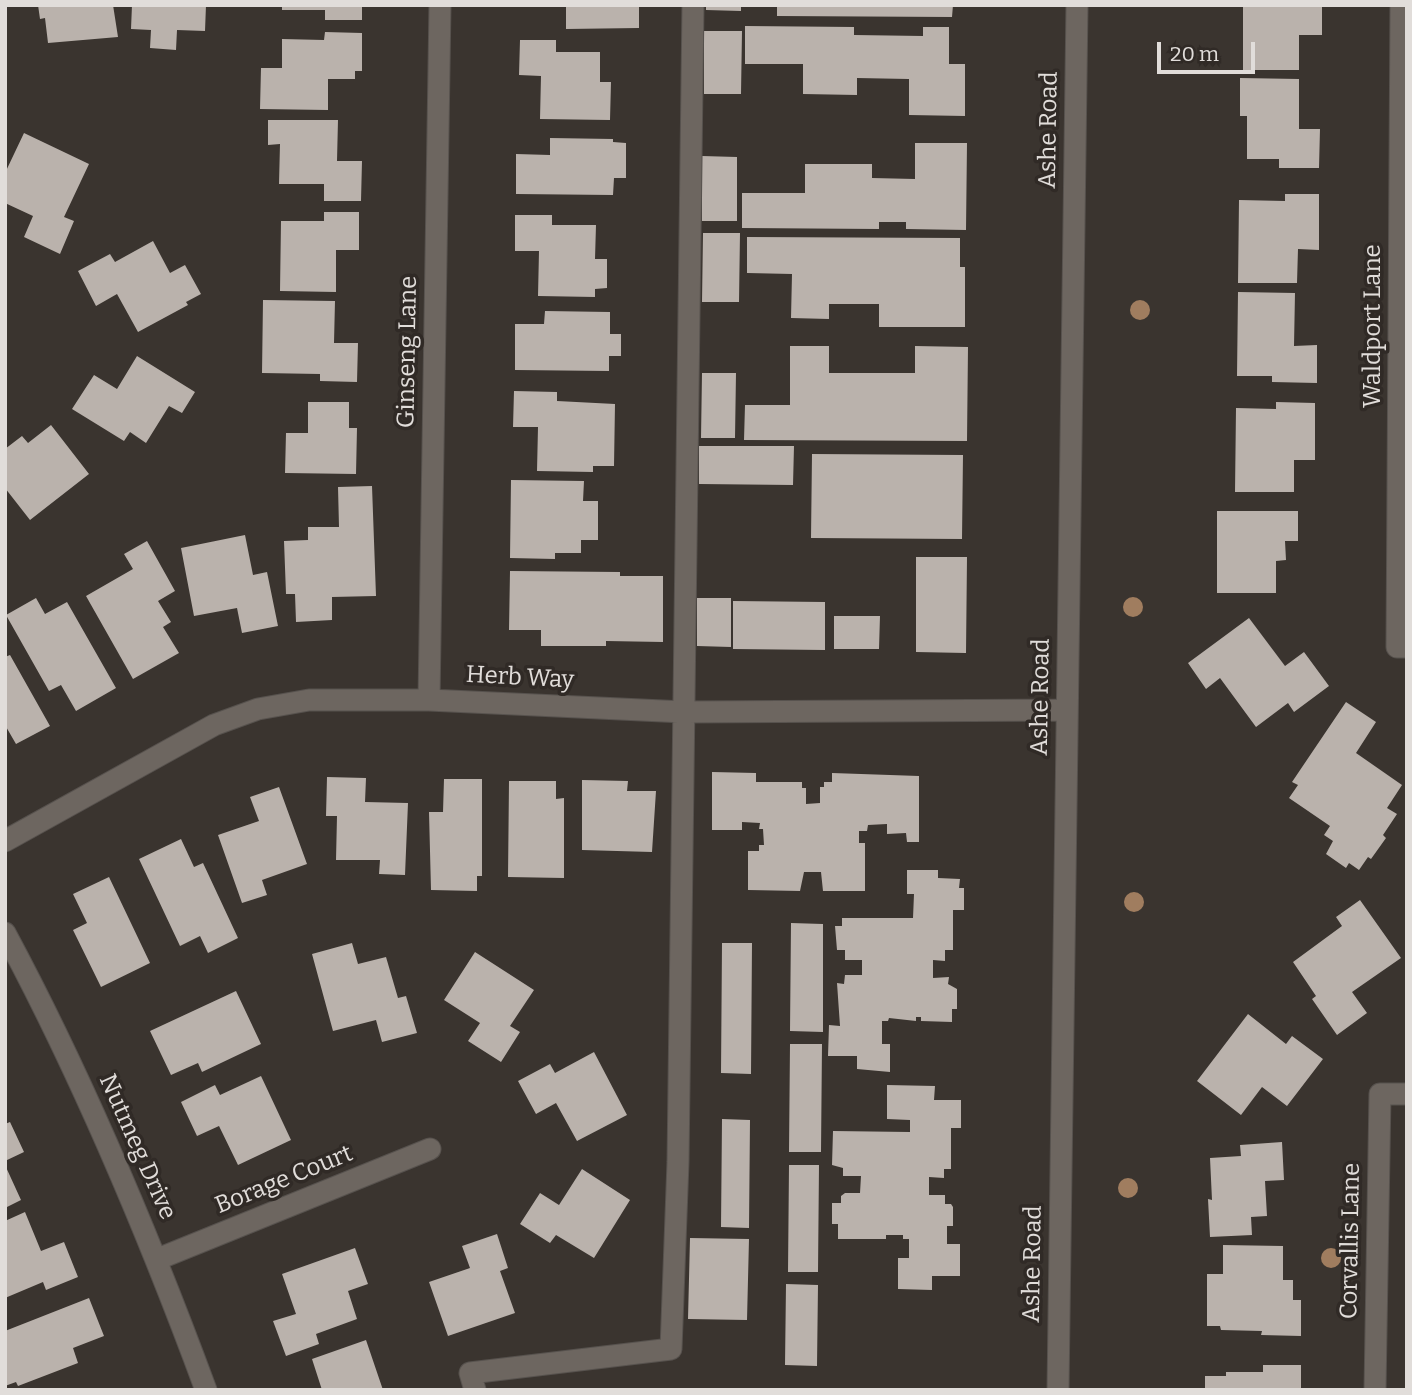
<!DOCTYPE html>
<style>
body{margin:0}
#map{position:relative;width:1412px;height:1395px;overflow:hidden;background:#3a342f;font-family:Bitter,serif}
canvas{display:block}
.frame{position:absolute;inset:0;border:7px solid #e1ddda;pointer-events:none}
.scale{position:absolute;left:1157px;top:42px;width:98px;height:32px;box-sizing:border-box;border:4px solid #e1ddda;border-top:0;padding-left:9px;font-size:21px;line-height:24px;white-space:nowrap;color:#e1ddda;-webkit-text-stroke:5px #302a26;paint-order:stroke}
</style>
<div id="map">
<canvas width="1412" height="1395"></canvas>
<div class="frame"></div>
<div class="scale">20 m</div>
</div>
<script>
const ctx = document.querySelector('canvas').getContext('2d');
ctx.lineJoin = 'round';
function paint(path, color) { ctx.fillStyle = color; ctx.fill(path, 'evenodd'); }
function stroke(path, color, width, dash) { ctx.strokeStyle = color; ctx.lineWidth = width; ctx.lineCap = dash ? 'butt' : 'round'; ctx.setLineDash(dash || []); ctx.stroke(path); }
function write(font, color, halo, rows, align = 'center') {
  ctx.font = font + ' Bitter,serif'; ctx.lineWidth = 7; ctx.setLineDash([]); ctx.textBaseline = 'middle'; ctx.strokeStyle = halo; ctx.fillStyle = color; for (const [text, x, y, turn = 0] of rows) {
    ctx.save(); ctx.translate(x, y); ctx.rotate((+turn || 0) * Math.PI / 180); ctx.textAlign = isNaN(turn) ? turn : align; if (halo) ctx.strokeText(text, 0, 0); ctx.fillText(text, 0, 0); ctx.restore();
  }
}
paint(new Path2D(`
 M38,5H113L118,37L48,43L45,18L40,19Z
 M132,5H206L205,31L177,30L176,50L150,48L151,30L131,29Z
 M282,5H362V20H325V10H282Z
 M566,5H639V28L566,29Z
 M706,5H741V11L706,10Z
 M777,5H953L952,17L777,16Z
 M1243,5H1322V35H1299V70H1243Z
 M745,26L854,27V35L923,36V27H949V64H965V116L909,115V79L857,78V95L803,94V64H745Z
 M704,31H742L741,94H704Z
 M325,32L362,33V71H355V79H328V110L260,109L261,68H282V39L324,40Z
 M520,40H556V52H600V82H611L610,120L540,119L541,76L519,75Z
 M1240,78L1299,79V129H1320L1319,168H1279V159H1247V116H1240Z
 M268,120H338L337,161H362L361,201H324V184H279L280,144L268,145Z
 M24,133L89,164L64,217L74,221L60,254L24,237L33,216L5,203V173Z
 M550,138L613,139V142L626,143V178H614L613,195L516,194V154L550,155Z
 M915,143H967L966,230L906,229V222H879V229L742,228V193H805V164H872V178L915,179Z
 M702,156L737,157V221H702Z
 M1285,194H1319V250L1298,249L1297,283H1238L1239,200L1285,201Z
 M324,212H359V250H336V292L280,291L281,221H324Z
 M515,215H552V225H596L595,259H607V288L595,289V297L538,296L539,251H515Z
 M703,233H740L739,302H702Z
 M747,237L960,238V267H965V327H879V304H829V319L791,318L792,274L747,273Z
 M153,241L170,273L185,265L201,294L186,302L188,305L138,332L117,294L96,306L78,271L110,254L115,262Z
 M1238,292L1295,293L1294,346L1317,345V383L1272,382V376H1237Z
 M263,300L335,301L334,343H358L357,382L320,381V374L262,373Z
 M545,311L610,312V334H621V356H609V371L515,370V324H544Z
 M790,346H829V373H915V346L968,347L967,441L744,440L745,405H790Z
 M137,356L195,392L182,413L169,406L146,443L130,432L124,441L72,409L94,375L117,389Z
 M702,373H736L735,438H701Z
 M514,391L557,392V401L615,404L614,466H593V472L537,471L538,427H513Z
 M308,402H349V428H357L356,474L285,473L286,433H308Z
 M1276,402L1315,403V460H1294V492H1235L1236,408L1276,409Z
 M51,425L89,474L30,520L5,488V449L22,436L28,443Z
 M699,446H794L793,485L699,484Z
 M812,454L963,455L962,539L811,538Z
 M511,480L584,481L583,501H598V540H581V553H555V559L510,558Z
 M372,486L376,596L332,597V620L296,622L295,594H286L284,541L308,540V527H339L338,487Z
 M1217,511H1298V541H1285L1286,560L1276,561V593H1217Z
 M245,535L253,575L267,572L278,626L242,633L237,608L194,616L181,548Z
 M147,541L175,591L158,601L171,622L163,627L179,653L133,679L86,596L133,569L124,554Z
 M916,557H967L966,653L916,652Z
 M510,571L620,572V576H663V642L606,641V646H541V630H509Z
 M36,598L45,614L67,602L116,688L76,711L61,685L49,691L6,615Z
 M697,598H731V647L697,646Z
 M733,601L825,602V650L733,649Z
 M834,616H880L879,649H834Z
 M1249,618L1285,666L1304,652L1329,686L1294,712L1288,703L1256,727L1220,678L1206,689L1188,663Z
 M10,655L50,726L16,744L5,725V657Z
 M1346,702L1376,722L1356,753L1402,785L1387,808L1397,814L1383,835L1386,838L1371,859L1368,857L1359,870L1349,863L1346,868L1326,854L1333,841L1324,835L1330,826L1289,798L1298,785L1292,782Z
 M712,772L756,773V782H802V788H806V804L820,803V787H824V782H832V773L919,776V842H907L906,833L887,834V824L868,825L867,831H859V843H865V891H823L821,872H804L800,891L748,890V851H759V845H764L763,829H759L760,823L742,822V830H712Z
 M327,777L366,778L365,802L408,803L405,875L379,874L380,860H336L337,816H326Z
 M444,779H482V876H477V891L431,890L429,812H443Z
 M582,780L628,781L627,791H656L652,852L582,850Z
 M509,781H556V799L564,798V878L508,877Z
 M279,787L307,864L262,880L267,895L242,903L218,835L259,821L250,797Z
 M181,839L194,867L203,863L238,938L208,953L200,936L180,946L139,859Z
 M907,870H938V878L960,879L959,888H964V910H953V950H945V961L933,960V978L949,977L948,984L957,989V1009H952V1022L921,1021V1017H916V1021L889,1018L888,1021H882V1044H890V1072L857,1069V1056H828L829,1025L840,1026L837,983L844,984L845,975H862V960H845V950H837L835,926H842V918H913L914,894H907Z
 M109,877L150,963L101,987L73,930L87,923L73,894Z
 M1360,900L1401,958L1352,992L1367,1013L1337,1035L1312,999L1316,996L1293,962L1342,926L1336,917Z
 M791,923L823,924V1032L790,1031Z
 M352,943L358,964L386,957L398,998L406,996L417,1033L382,1042L376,1020L333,1031L312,954Z
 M722,943H752L751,1074L721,1073Z
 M475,952L534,990L510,1026L520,1032L501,1062L468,1041L480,1023L444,1000Z
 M236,991L261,1044L202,1072L198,1063L171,1075L150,1031Z
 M1248,1014L1286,1044L1292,1036L1323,1059L1287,1106L1262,1087L1241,1115L1197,1081Z
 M790,1044H822L821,1152H789Z
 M594,1052L627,1115L577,1141L556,1103L536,1114L518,1081L550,1064L555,1073Z
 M261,1076L291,1140L238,1165L219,1126L197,1136L181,1102L215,1085L220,1095Z
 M887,1085L935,1086L934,1100H961V1128H951V1169H944V1178L929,1177V1195H945V1204H951L953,1207V1226H947V1244H960V1276H932V1290L898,1289V1258H909V1239H903V1235H886V1239H838V1224H832V1203H841V1196L845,1193H860L861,1176H843V1168L832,1165L833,1131L910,1132V1120L887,1119Z
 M722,1119L750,1120L749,1228L721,1227Z
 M10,1122L24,1152L5,1161V1124Z
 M1282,1142L1284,1180L1265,1181L1267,1216L1251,1217L1252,1235L1210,1237L1208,1199L1212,1200L1210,1158L1241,1156L1240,1145Z
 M5,1165L21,1200L5,1208Z
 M789,1165H819L818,1272H788Z
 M582,1169L630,1200L594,1258L556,1235L550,1243L520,1224L540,1193L559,1205Z
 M25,1212L41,1251L64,1242L78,1277L46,1290L43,1282L5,1298V1221Z
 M497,1234L508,1268L500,1271L515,1313L448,1336L429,1282L470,1268L462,1246Z
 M690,1238L749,1239L747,1320L688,1319Z
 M1223,1245L1283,1246V1280H1293V1300H1301V1336L1261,1335L1262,1331L1221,1330L1220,1326H1207V1274H1223Z
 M355,1248L368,1284L348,1291L357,1319L316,1334L319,1344L286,1356L273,1321L296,1314L282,1274Z
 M786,1284L818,1285L817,1366L785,1365Z
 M89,1298L104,1336L73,1348L78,1363L18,1386L16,1382L5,1386V1331Z
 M366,1340L383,1390H322L312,1359Z
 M1263,1365H1301V1390H1205V1376H1226V1372H1263Z`), '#bab2ac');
const minor = new Path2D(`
 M1401,5L1397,647H1407
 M429,700L440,5
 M5,841L214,725L258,709L309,700H429L684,712L1067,710
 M5,933C84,1080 148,1233 206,1390
 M158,1259L430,1149
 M475,1390L470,1373L671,1349L678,1162L693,5
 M1058,1390L1077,5
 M1375,1390L1380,1094H1407`);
stroke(minor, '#57524e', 23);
stroke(minor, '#6d6660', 21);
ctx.fillStyle = '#a07d5f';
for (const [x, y] of [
 [1140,310],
 [1133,607],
 [1134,902],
 [1128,1188],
 [1331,1258]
]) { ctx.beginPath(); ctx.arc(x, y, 10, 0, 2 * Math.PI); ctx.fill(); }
write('24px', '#e1ddda', '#302a26', [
 ["Ashe Road",1049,130,-89],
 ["Waldport Lane",1373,326,-90],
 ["Ginseng Lane",408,352,-89],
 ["Herb Way",520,678,3],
 ["Ashe Road",1041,697,-89],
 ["Nutmeg Drive",137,1147,66],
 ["Borage Court",284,1180,-22],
 ["Corvallis Lane",1351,1241,-89],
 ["Ashe Road",1033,1264,-89]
]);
</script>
